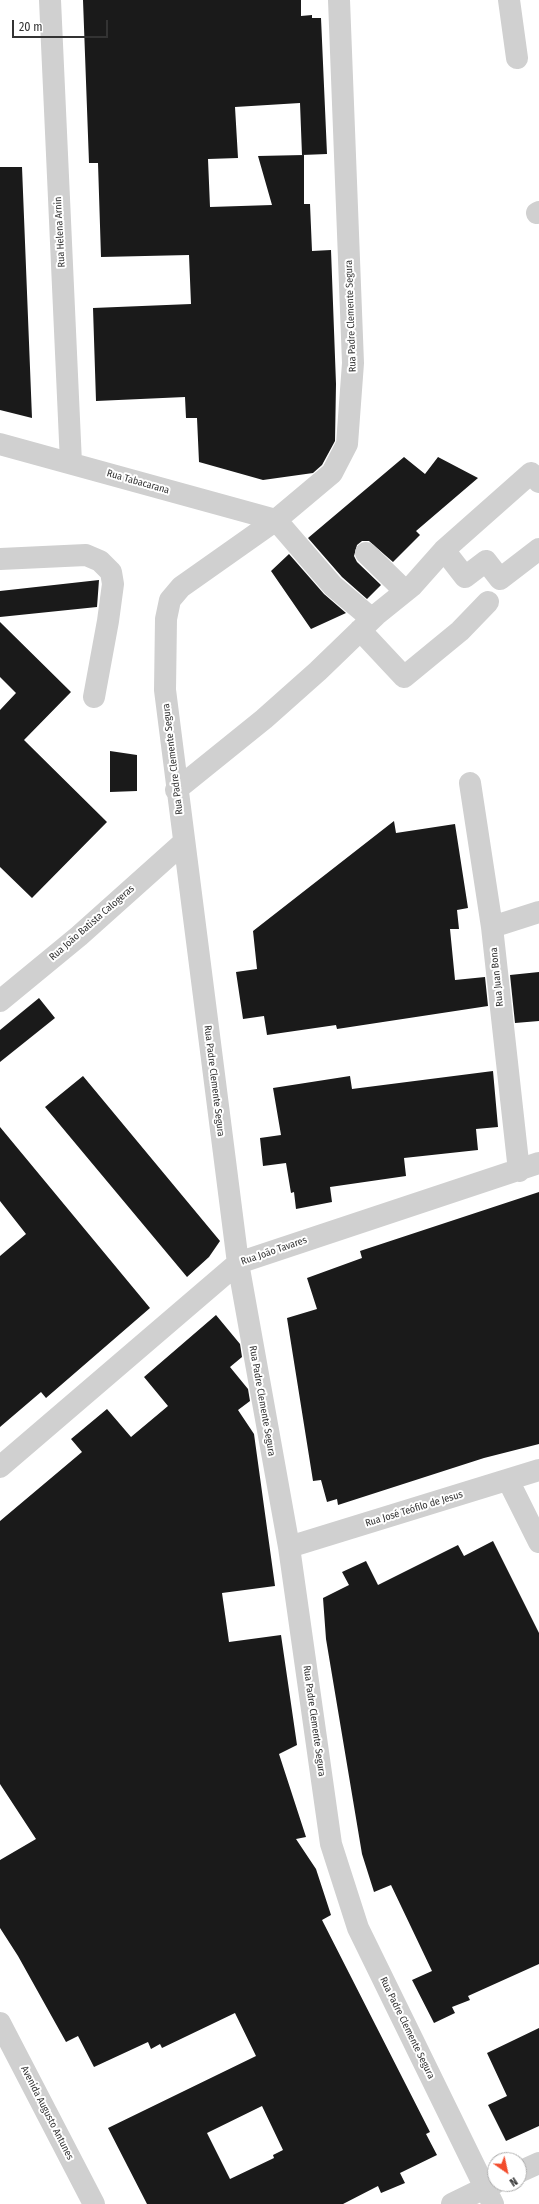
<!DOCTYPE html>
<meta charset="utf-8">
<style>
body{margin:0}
#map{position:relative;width:539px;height:2204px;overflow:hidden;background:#fff;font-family:"Fira Sans Condensed",sans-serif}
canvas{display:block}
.north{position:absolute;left:487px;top:2152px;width:40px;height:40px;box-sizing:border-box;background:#fff;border:1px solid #adadad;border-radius:50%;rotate:146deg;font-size:11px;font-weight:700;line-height:16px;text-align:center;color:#333}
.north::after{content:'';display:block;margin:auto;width:14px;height:18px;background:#f24c2c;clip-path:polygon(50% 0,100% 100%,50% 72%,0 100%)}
.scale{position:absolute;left:12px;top:20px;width:96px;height:18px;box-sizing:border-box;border:2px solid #333;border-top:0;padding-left:5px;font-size:12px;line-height:14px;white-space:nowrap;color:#333;-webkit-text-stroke:3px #fff;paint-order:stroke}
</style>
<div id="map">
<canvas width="539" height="2204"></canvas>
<div class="north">N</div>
<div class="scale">20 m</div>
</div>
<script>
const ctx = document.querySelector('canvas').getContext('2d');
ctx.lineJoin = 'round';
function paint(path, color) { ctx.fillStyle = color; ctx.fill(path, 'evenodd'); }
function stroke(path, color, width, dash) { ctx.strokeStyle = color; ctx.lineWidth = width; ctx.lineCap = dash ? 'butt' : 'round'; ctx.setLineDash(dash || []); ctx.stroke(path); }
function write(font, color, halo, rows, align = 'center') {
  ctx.font = font + ' "Fira Sans Condensed",sans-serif'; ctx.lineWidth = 4; ctx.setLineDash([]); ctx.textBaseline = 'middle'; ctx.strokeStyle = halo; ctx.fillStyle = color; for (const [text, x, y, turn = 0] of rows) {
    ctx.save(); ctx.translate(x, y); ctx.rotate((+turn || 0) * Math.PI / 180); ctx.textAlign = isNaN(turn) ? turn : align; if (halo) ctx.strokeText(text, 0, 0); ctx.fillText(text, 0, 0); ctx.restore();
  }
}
paint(new Path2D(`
 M83,0H301V16L312,15V18H321L327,154L302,155L300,103L235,107L238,158L208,159L210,207L272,205L258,156L304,155V204H310L312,251L331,250L336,384L335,441L322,465L313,473L263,480L199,462L197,418H186L185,397L96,401L93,308L191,304L189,255L101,257L98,163H89Z
 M0,167H22L32,418L0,410Z
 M404,457L425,474L438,457L478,478L416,531L420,535L393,562L369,541H362L357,545L354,556L357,562L381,585L367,599L342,577L308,538Z
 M289,554L324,594L346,613L311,629L271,571Z
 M99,580L97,607L0,617V591Z
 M0,622L71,692L24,740L107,822L32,898L0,867V710L16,693L0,677Z
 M110,751L137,755V791L110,792Z
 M394,821L396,833L455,824L468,908L457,910L459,929H450L455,980L485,977L488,1006L337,1029L336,1025L267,1035L264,1016L243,1019L236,972L257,969L253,931Z
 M539,972V1021L515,1023L510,975Z
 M39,998L55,1018L0,1062V1030Z
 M493,1071L498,1127L476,1129L478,1150L404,1158L406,1176L330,1187L332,1202L296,1209L294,1192L291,1193L286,1163L263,1166L260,1138L281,1135L273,1088L350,1076L352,1089Z
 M83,1076L220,1241L209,1257L187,1277L45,1107Z
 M0,1127L150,1308L46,1398L41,1392L0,1427V1256L26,1234L0,1201Z
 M539,1192V1444L484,1458L338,1505L337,1499L327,1502L321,1480L313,1481L287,1318L317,1309L307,1278L362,1258L360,1251Z
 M216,1315L240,1344L242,1357L230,1367L248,1389L250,1401L238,1410L254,1434L275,1586L222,1593L229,1642L281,1635L297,1745L279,1754L306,1837L296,1839L316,1869L331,1915L322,1920L430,2132L426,2134L437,2155L400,2173L405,2183L381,2193L378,2186L343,2204H147L108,2128L256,2056L235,2013L162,2048L160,2044L151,2049L148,2042L94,2067L78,2036L66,2042L18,1956L0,1928V1860L36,1839L0,1784V1521L82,1452L71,1439L107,1409L131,1437L168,1406L144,1377ZM262,2106L283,2150L273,2155L274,2158L230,2179L207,2133Z
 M493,1541L539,1633V1964L468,1996L470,2000L452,2007L455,2013L434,2023L412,1980L432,1971L391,1885L374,1892L362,1854L326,1639L323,1598L349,1585L342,1572L366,1561L378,1585L458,1545L464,1556Z
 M539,2028V2126L506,2141L488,2105L507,2096L487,2053Z`), '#1a1a1a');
stroke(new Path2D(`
 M50,0L71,463
 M339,0L353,363L347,444L332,473L276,520L181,587L170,600L166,619L165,690L238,1263L289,1547L331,1844L358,1928L493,2204
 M509,0L517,58
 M537,213L539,212
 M0,444L276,520L333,586L372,619
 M444,550L465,577L486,561L500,579L539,549
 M366,553L405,591
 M0,559L86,555L100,561L111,572L113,584L108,621L94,697
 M360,630L404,677L460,631L488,602
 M470,783L492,927L519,1171
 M176,790L264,719L318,671L376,615L412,586L444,550L531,473L539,482
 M492,927L539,912
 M0,1001L79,936L183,843
 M0,1467L238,1263L539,1163
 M508,1480L539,1542
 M289,1547L539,1470
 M0,2023L94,2204
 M519,2172L539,2163
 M452,2204L495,2183`), '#d0d0d0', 22);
write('10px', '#333', '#fff', [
 ["Rua Helena Arnin",60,232,-93],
 ["Rua Padre Clemente Segura",351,316,-92],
 ["Rua Tabacarana",138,482,16],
 ["Rua Padre Clemente Segura",173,759,-97],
 ["Rua João Batista Calogeras",92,923,-41],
 ["Rua Juan Bona",497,977,-96],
 ["Rua Padre Clemente Segura",214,1081,83],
 ["Rua João Tavares",274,1251,-19],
 ["Rua Padre Clemente Segura",262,1401,80],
 ["Rua José Teófilo de Jesus",414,1509,-17],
 ["Rua Padre Clemente Segura",314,1721,82],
 ["Rua Padre Clemente Segura",407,2028,64],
 ["Avenida Augusto Antunes",47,2113,63]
]);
</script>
